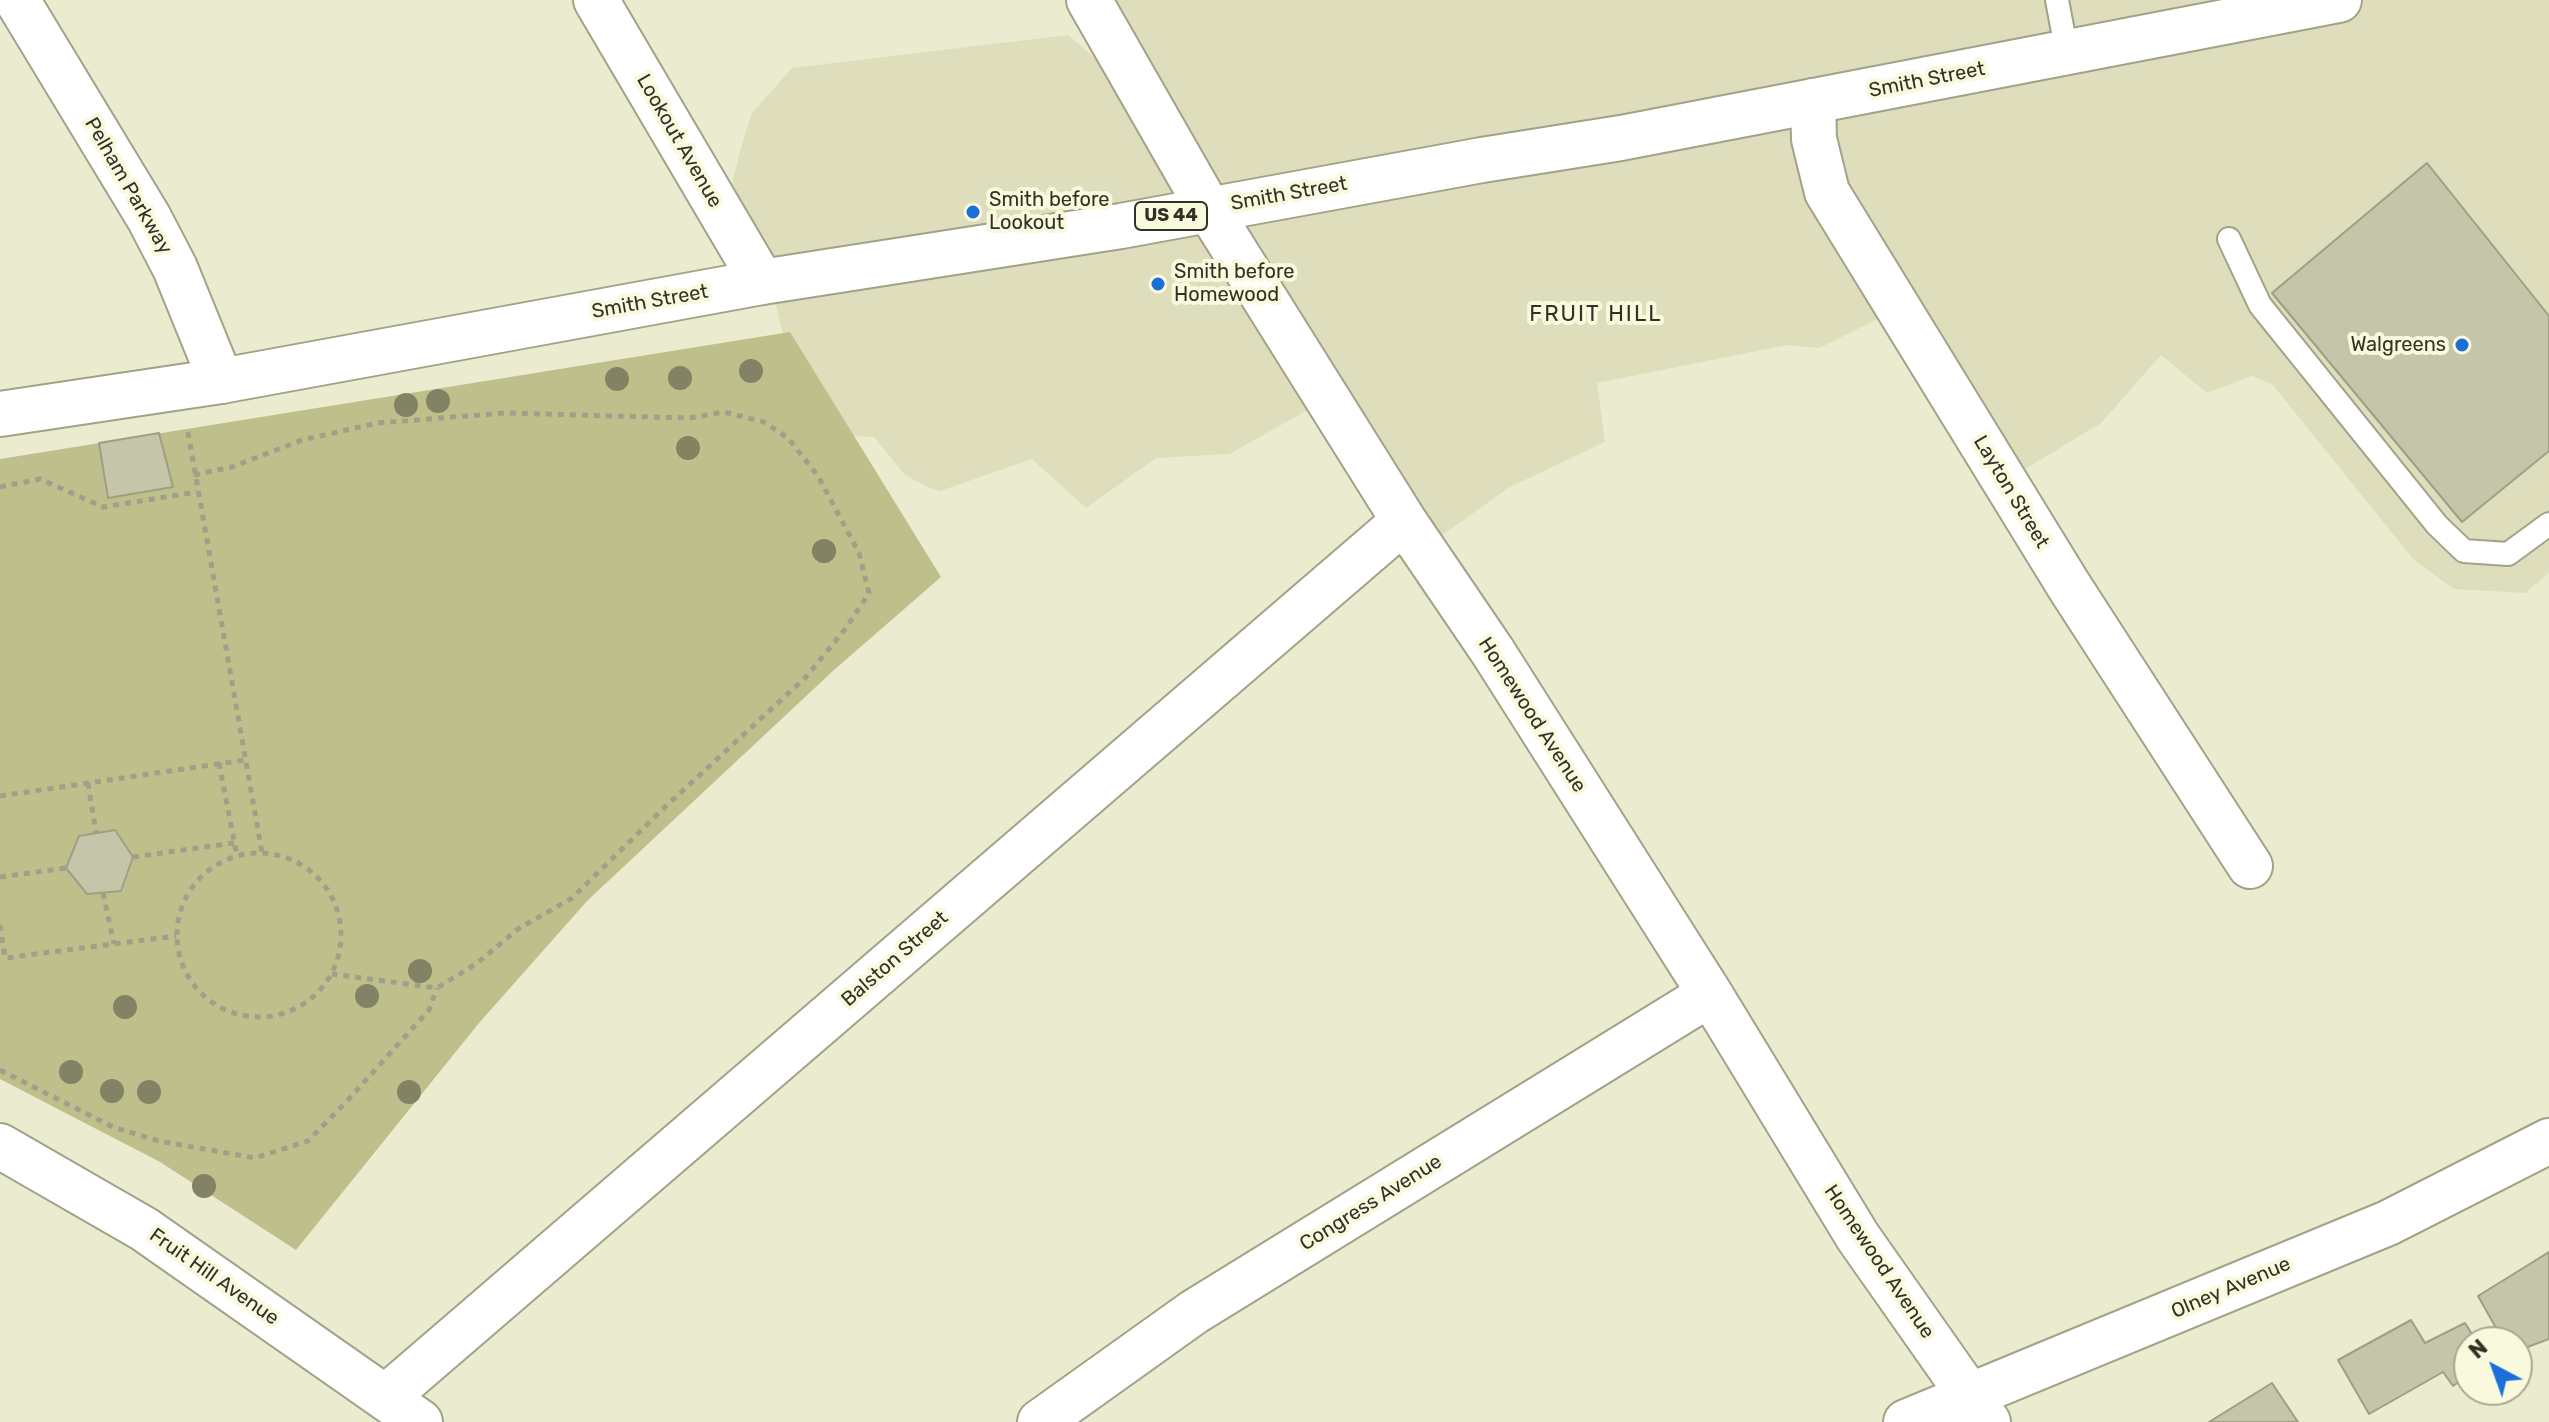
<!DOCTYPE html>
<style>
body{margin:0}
#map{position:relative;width:2549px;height:1422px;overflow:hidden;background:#ebeccf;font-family:Rubik,sans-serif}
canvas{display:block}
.north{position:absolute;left:2453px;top:1326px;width:80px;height:80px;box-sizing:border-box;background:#f9f9dd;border:2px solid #a9a994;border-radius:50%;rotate:319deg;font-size:22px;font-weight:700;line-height:32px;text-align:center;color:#313126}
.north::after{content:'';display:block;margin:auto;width:28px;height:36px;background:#1c6fd9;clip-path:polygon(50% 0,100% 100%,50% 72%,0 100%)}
</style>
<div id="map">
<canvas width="2549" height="1422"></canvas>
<div class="north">N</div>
</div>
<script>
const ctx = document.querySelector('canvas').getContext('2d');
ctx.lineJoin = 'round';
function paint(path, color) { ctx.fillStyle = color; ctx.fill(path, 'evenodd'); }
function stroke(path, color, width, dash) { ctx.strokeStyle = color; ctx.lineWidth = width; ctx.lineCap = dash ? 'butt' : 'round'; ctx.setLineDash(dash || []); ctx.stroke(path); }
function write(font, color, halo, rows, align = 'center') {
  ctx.font = font + ' Rubik,sans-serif'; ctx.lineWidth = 8; ctx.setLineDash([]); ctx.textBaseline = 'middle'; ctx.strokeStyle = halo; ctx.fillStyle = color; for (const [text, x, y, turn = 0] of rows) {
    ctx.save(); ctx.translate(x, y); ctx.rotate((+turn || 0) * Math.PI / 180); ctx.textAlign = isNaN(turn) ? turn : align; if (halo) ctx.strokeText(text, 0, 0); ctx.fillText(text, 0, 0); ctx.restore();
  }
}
paint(new Path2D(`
 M1093,0H2549V573L2525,593L2454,589L2414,560L2272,384L2252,376L2207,393L2161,355L2101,423L2012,477L1906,305L1819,348L1787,345L1597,383L1605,442L1508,488L1426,547L1315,406L1229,454L1156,458L1086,508L1032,459L940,491L928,487L905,475L874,437L827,435L801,413L774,296L723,221L740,151L752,113L792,68L1068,35L1143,99Z`), '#dedebc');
paint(new Path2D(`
 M790,332L941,577L834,670L588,900L479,1023L296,1250L160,1162L0,1079V459Z`), '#bfbf8b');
const building = new Path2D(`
 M2427,163L2549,316V451L2462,522L2272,293Z
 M159,433L173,487L108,498L99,443Z
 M115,830L133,857L121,891L87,894L66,868L79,836Z
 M2549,1252V1339L2517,1351V1342H2504L2478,1296Z
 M2411,1320L2425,1343L2465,1323L2477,1342H2469V1375L2453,1386L2443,1372L2369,1414L2338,1360Z
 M2272,1383L2298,1422H2209Z`);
paint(building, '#c5c5aa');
stroke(building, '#9f9f85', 2);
const service = new Path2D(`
 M2057,0L2067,53
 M2229,239L2260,305L2437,525L2464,551L2508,554L2549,524`);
const minor = new Path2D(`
 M17,0L149,218L175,268L221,381
 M596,0L762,282
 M1089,0L1208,208L1404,521L1493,652L1710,994L1858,1237L1988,1422
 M1813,101L1814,139L1827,192L2069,586L2250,866
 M386,1397L1404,521
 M1040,1422L1194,1312L1710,994`);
const tertiary = new Path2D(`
 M1906,1422L2388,1223L2549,1141`);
const secondary = new Path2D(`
 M0,1146L144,1229L420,1422`);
const primary = new Path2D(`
 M0,414L221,381L762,282L1121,226L1482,160L1621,138L2339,0`);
stroke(service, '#a1a287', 26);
stroke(minor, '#a1a287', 48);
stroke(tertiary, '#a1a287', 48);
stroke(secondary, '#a1a287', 48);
stroke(primary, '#a1a287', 48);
stroke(new Path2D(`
 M188,432L262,853
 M194,475L232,467L302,440L378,423L505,413L690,418L724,412L764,422L788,438L818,476L859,553L869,593L846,628L806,677L664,808L572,898L518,929L476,964L437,988L332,974
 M0,487L40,479L103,507L197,492
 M219,763L237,856
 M88,783L96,833
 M0,796L245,760
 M177 935a82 82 0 1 1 164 0a82 82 0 1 1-164 0Z
 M133,857L234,843
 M0,877L66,868
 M103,893L114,944
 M0,925L5,958L176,936
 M0,1070L113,1127L159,1141L255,1158L308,1141L347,1101L429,1010L437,988`), '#9fa08a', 5, [6, 6]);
stroke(service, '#fff', 22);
stroke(minor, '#fff', 44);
stroke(tertiary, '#fff', 44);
stroke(secondary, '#fff', 44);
stroke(primary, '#fff', 44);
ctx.fillStyle = '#828264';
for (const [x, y] of [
 [751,371],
 [680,378],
 [617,379],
 [438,401],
 [406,405],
 [688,448],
 [824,551],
 [420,971],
 [367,996],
 [125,1007],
 [71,1072],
 [112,1091],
 [149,1092],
 [409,1092],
 [204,1186]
]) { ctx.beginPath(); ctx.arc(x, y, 12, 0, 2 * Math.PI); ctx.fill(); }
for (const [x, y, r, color] of [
 [973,212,8,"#1c6fd9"],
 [1158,284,8,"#1c6fd9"],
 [2462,345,8,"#1c6fd9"]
]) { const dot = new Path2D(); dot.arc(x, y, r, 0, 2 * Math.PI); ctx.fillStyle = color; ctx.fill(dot); stroke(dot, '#f9f9dd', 3); }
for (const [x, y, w] of [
 [1171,216,72]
]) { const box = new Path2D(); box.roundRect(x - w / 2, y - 14, w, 28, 6); ctx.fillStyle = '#f9f9dd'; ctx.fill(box); stroke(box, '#313126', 2); }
write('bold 18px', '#313126', null, [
 ["US 44",1171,216]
]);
write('20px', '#313126', '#f9f9dd', [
 ["Smith Street",1927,80,-11],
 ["Lookout Avenue",679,141,60],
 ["Pelham Parkway",128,186,60],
 ["Smith Street",1289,194,-10],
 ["Smith Street",650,302,-10],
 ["Layton Street",2011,492,59],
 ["Homewood Avenue",1532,715,57],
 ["Balston Street",895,959,-41],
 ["Congress Avenue",1371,1203,-32],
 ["Homewood Avenue",1879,1262,56],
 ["Fruit Hill Avenue",214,1277,35],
 ["Olney Avenue",2231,1288,-23]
]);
write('20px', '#313126', '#f9f9dd', [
 ["Smith before",989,200],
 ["Lookout",989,223],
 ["Smith before",1174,272],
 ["Homewood",1174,295],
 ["Walgreens",2446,345,"right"]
], 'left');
ctx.letterSpacing = '2px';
write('22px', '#313126', '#f9f9dd', [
 ["FRUIT HILL",1596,315]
]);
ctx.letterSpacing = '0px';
</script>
